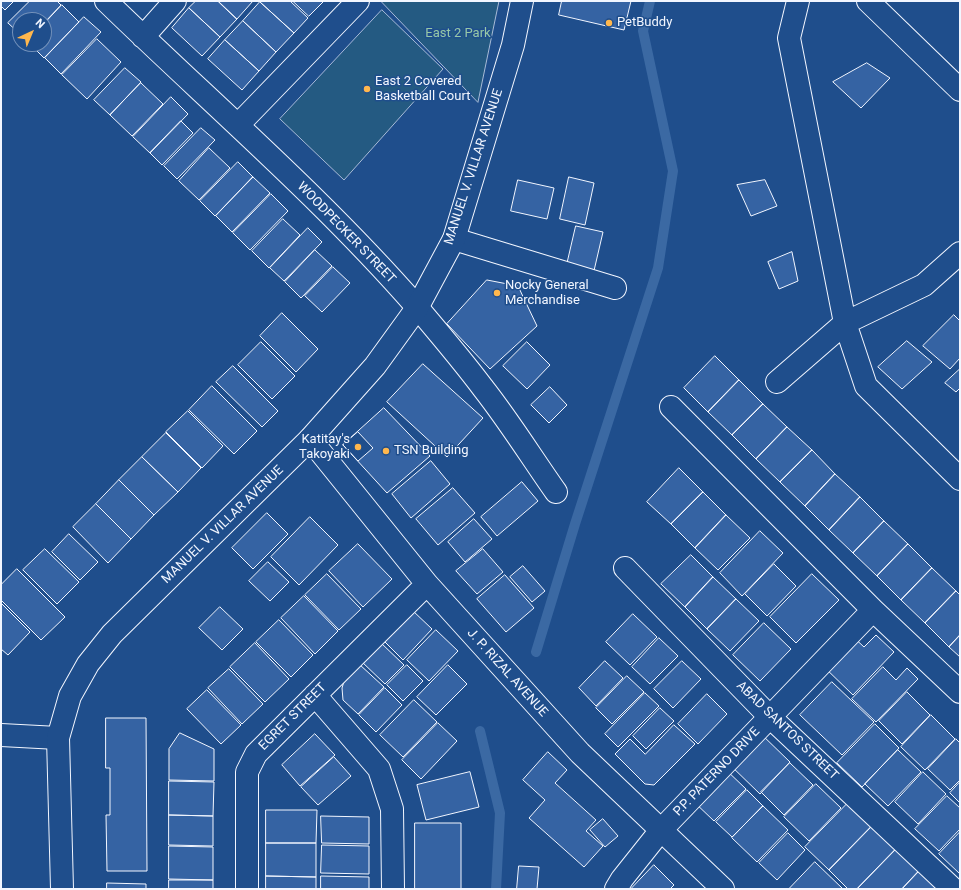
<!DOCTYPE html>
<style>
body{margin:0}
#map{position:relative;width:961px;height:890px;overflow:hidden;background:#1f4e8c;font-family:Roboto,sans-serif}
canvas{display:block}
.frame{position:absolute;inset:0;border:2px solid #f2f6ff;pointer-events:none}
.north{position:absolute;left:12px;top:12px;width:40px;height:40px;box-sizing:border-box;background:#1f4e8c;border:1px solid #7391ba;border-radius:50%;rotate:44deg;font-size:11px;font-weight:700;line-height:16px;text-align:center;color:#f2f6ff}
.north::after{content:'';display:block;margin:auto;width:14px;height:18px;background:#ffb74d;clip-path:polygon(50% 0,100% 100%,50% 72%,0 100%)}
</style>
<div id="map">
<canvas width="961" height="890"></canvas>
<div class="frame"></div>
<div class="north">N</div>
</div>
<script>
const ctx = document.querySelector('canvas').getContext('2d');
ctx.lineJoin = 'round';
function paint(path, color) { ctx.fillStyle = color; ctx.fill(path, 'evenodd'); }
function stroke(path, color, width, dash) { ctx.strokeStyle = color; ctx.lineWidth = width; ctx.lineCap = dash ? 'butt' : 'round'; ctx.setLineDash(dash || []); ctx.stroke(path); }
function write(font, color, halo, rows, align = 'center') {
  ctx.font = font + ' Roboto,sans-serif'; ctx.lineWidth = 3; ctx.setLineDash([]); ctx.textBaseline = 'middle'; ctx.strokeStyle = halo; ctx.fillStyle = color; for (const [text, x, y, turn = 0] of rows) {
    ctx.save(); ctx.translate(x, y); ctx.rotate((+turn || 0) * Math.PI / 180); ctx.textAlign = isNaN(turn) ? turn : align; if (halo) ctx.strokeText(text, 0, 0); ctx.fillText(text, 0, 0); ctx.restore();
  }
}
const green = new Path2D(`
 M381,1H499L478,102Z
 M382,10L443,69L344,180L280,119Z`);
paint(green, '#245a82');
stroke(green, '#a8bbd7', 1);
stroke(new Path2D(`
 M536,652L575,524L658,268L673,171L643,31L650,1
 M480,731L500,813L496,889`), '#3b69a3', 10);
const building = new Path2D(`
 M1,1H14L5,10L1,6Z
 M30,1H57L61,5L44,23V20H20V34L8,23Z
 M196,1H218L237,19L220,37L189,8Z
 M218,1H253L237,19Z
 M261,1H290L308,18L294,33L260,2Z
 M293,1H324L309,16Z
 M562,1H631L624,30L559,15Z
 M260,2L294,33L276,52L243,21Z
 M62,5L79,22L44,58L30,44H44V24Z
 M189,8L220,37L202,56L172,28Z
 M84,17L101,32L61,74L45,58Z
 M243,21L276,52L259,71L225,40Z
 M97,39L121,62L87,99L62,75Z
 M225,40L259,71L242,90L208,59Z
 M867,63L890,78L861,108L833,82Z
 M125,68L141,82L110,115L94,100Z
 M141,83L163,104L132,136L110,115Z
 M171,97L188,114L150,153L133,137Z
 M181,121L193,133L162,165L150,153Z
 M201,128L215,140L177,179L164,166Z
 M209,148L230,168L199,200L179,181Z
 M238,162L253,177L215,216L200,201Z
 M253,177L270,193L232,232L216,216Z
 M569,177L594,183L585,225L560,219Z
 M518,180L554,188L547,219L511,211Z
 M765,180L777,206L751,216L737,185Z
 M271,194L288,211L250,250L233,233Z
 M283,219L300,235L269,268L252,251Z
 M576,226L603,232L593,275L566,269Z
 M308,228L322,242L284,281L270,268Z
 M315,250L332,266L301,298L285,282Z
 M792,252L798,281L779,289L768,262Z
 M333,267L350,283L322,312L305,296Z
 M487,280L518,286L537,326L490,369L447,324Z
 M282,313L318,349L296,372L260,336Z
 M954,315L960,321V358L950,369L923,346Z
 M907,341L932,362L902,389L878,367Z
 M261,342L295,376L272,399L238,365Z
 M527,342L550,365L527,389L503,366Z
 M715,356L739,380L708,412L684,388Z
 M423,364L483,418L447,457L387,402Z
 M233,366L278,411L262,427L216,382Z
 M960,369V388L956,392L945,383Z
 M739,380L763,404L732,435L708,412Z
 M212,386L257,431L234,454L189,410Z
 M550,387L567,405L549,423L531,405Z
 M763,404L787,427L756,459L732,435Z
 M384,408L430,456L387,493L343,445Z
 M188,411L223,446L202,468L166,432Z
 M787,427L812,450L780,482L756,459Z
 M358,432L373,448L358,461L343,445Z
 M166,433L201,468L178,492L142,457Z
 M812,450L835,474L805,506L780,482Z
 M142,457L178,492L154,515L119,480Z
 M431,461L450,484L411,518L392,494Z
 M679,468L703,492L671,524L647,502Z
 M835,474L860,497L829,530L805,506Z
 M119,480L154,515L131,539L96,504Z
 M522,482L538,501L497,536L481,517Z
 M453,488L475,513L438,545L416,519Z
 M703,492L726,515L695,548L671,524Z
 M860,497L884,521L853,553L829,530Z
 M96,504L131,539L108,563L73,527Z
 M267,513L288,534L253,569L232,548Z
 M726,515L750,538L718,570L695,548Z
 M310,517L338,545L299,585L271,557Z
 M474,519L492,539L465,562L448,542Z
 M884,521L908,544L877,576L853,553Z
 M760,531L783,553L742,596L720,573Z
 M69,534L98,562L80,580L52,552Z
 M358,544L392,579L363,607L329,571Z
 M908,544L932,568L901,600L877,576Z
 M45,549L79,582L57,604L23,570Z
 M483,549L503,572L477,594L456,571Z
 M691,555L713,577L685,607L661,584Z
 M268,562L289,582L270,601L249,581Z
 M774,564L796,586L767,616L745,594Z
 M523,566L545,591L532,602L510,577Z
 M932,568L956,591L925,623L901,600Z
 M17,569L65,617L41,640L1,600V585Z
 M327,574L361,609L339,630L305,595Z
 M812,574L839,600L796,643L770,617Z
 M505,575L534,608L506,632L477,599Z
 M713,577L736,599L707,629L685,607Z
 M956,591L960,595V635L949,647L925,623Z
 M304,596L338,631L315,654L281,618Z
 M736,599L759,621L730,651L707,629Z
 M1,603L30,632L8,655L1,649Z
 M220,607L243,629L222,650L199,628Z
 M412,610L432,629L403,660L383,640Z
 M633,614L657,637L630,665L606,642Z
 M279,620L313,655L291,677L256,642Z
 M764,623L791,649L760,681L733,655Z
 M436,630L458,651L429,681L407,660Z
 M850,634L864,647L876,635L894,652L853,695L821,664Z
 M960,635V657L949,647Z
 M659,638L678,656L650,684L632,667Z
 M380,642L404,665L385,684L361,661Z
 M255,643L289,679L265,702L230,667Z
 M605,661L623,678L596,706L579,688Z
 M682,661L701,679L673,708L654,689Z
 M359,664L384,687L358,714L343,700L342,688L345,678Z
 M407,665L423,681L403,701L387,685Z
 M448,665L467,684L436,715L417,697Z
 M883,667L896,680L907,668L918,679L876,722L852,699Z
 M229,669L263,704L242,724L208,688Z
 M627,676L644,692L612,724L596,708Z
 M832,682L874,722L842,755L800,715Z
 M385,688L402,705L376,732L359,715Z
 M207,690L241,725L221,744L187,709Z
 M907,692L930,715L902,744L879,721Z
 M645,693L659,706L618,747L605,734Z
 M707,694L727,714L698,744L678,724Z
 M414,700L437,722L403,757L380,735Z
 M660,708L674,721L646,749L633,736Z
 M931,715L955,739L925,770L901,747Z
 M106,718H146L147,871H107L106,815H110V768H106Z
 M438,723L457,741L421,779L402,760Z
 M875,724L899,748L862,787L837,763Z
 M674,725L695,744L654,785L645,784L615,754L630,739L645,754Z
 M758,731L790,762L760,794L727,762Z
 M180,733L214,749V781L169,780V749Z
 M315,734L335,755L300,786L282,765Z
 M956,739L960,743V780L950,790L928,769Z
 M898,750L921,772L888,806L865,784Z
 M548,752L567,770L555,783L596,820L586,831L603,846L584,867L529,818L545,800L523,780Z
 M334,757L351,776L318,805L301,787Z
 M790,763L813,785L784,815L761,792Z
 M723,767L746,789L714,821L692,800Z
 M470,772L479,807L426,820L417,785Z
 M923,772L946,794L918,824L895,802Z
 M169,781L214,782L213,816L169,815Z
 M960,782V803L950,793Z
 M816,784L841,808L809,841L784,817Z
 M747,790L763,806L732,837L716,822Z
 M947,796L960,808V829L939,851L915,829Z
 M848,803L872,826L829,870L805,847Z
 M763,806L788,830L757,862L732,838Z
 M266,810H317L316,843H266Z
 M169,815L213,816V846L169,845Z
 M321,816L369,817V844L322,843Z
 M603,819L618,836L605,847L590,830Z
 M415,823H461V889H415Z
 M872,826L896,849L857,889H848L829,870Z
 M960,832V874L939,854Z
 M788,833L805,850L777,880L759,863Z
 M266,843H316V877L266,876Z
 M322,845L369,846V874L321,873Z
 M169,846L213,847V880L169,879Z
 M896,849L919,871L902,889H857Z
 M815,862L843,889H789Z
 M654,865L674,885L670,889H631Z
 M519,866L539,867L537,889H517Z
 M919,871L938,889H902Z
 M266,876L316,877V889H266Z
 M321,876L369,877V889H321Z
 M169,880H213V889H169Z
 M107,883L146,884V889H107Z`);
paint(building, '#3563a3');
stroke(building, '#f2f6ff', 1);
const minor = new Path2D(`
 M106,1C210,102 321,197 417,307C439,333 462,360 483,388C509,421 532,458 556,492
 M798,1L789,38L845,323L866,386L960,479
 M868,1L960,90
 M143,37L175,1
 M238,125L358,1
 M454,239L615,288
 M777,382L845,323L924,285L960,253
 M671,407L873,610L960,692
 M310,439L427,584L580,753L723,889
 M625,568L770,717L953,889
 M315,695L379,769L392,809L393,889
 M1,735L58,738
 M247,889V772L256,754L427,584
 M616,889L622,879L661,830L873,610`);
const tertiary = new Path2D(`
 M62,889L58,738L70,696L88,664L112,634L310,439L375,366L417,308L454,239L513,45L522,1`);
stroke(minor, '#f2f6ff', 24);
stroke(tertiary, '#f2f6ff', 24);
stroke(minor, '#1f4e8c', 22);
stroke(tertiary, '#1f4e8c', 22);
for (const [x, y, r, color] of [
 [609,23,4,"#ffb74d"],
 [367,89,4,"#ffb74d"],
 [497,293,4,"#ffb74d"],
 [358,447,4,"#ffb74d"],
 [386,451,4,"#ffb74d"]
]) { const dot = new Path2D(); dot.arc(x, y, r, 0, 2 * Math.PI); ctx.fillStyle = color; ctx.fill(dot); stroke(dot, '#1f4e8c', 1.5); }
write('13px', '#f2f6ff', '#1f4e8c', [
 ["PetBuddy",617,23],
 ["East 2 Covered",375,82],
 ["Basketball Court",375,97],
 ["Nocky General",505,286],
 ["Merchandise",505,301],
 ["Katitay's",350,440,"right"],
 ["Takoyaki",350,455,"right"],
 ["TSN Building",394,451]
], 'left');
write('13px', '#97c8a6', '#1f4e8c', [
 ["East 2 Park",458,34]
]);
write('13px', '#f2f6ff', '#1f4e8c', [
 ["MANUEL V. VILLAR AVENUE",474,167,-72],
 ["WOODPECKER STREET",346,233,46],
 ["MANUEL V. VILLAR AVENUE",223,525,-44],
 ["J. P. RIZAL AVENUE",507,673,48],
 ["EGRET STREET",293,717,-45],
 ["ABAD SANTOS STREET",787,731,44],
 ["P.P. PATERNO DRIVE",717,772,-46]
]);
</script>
